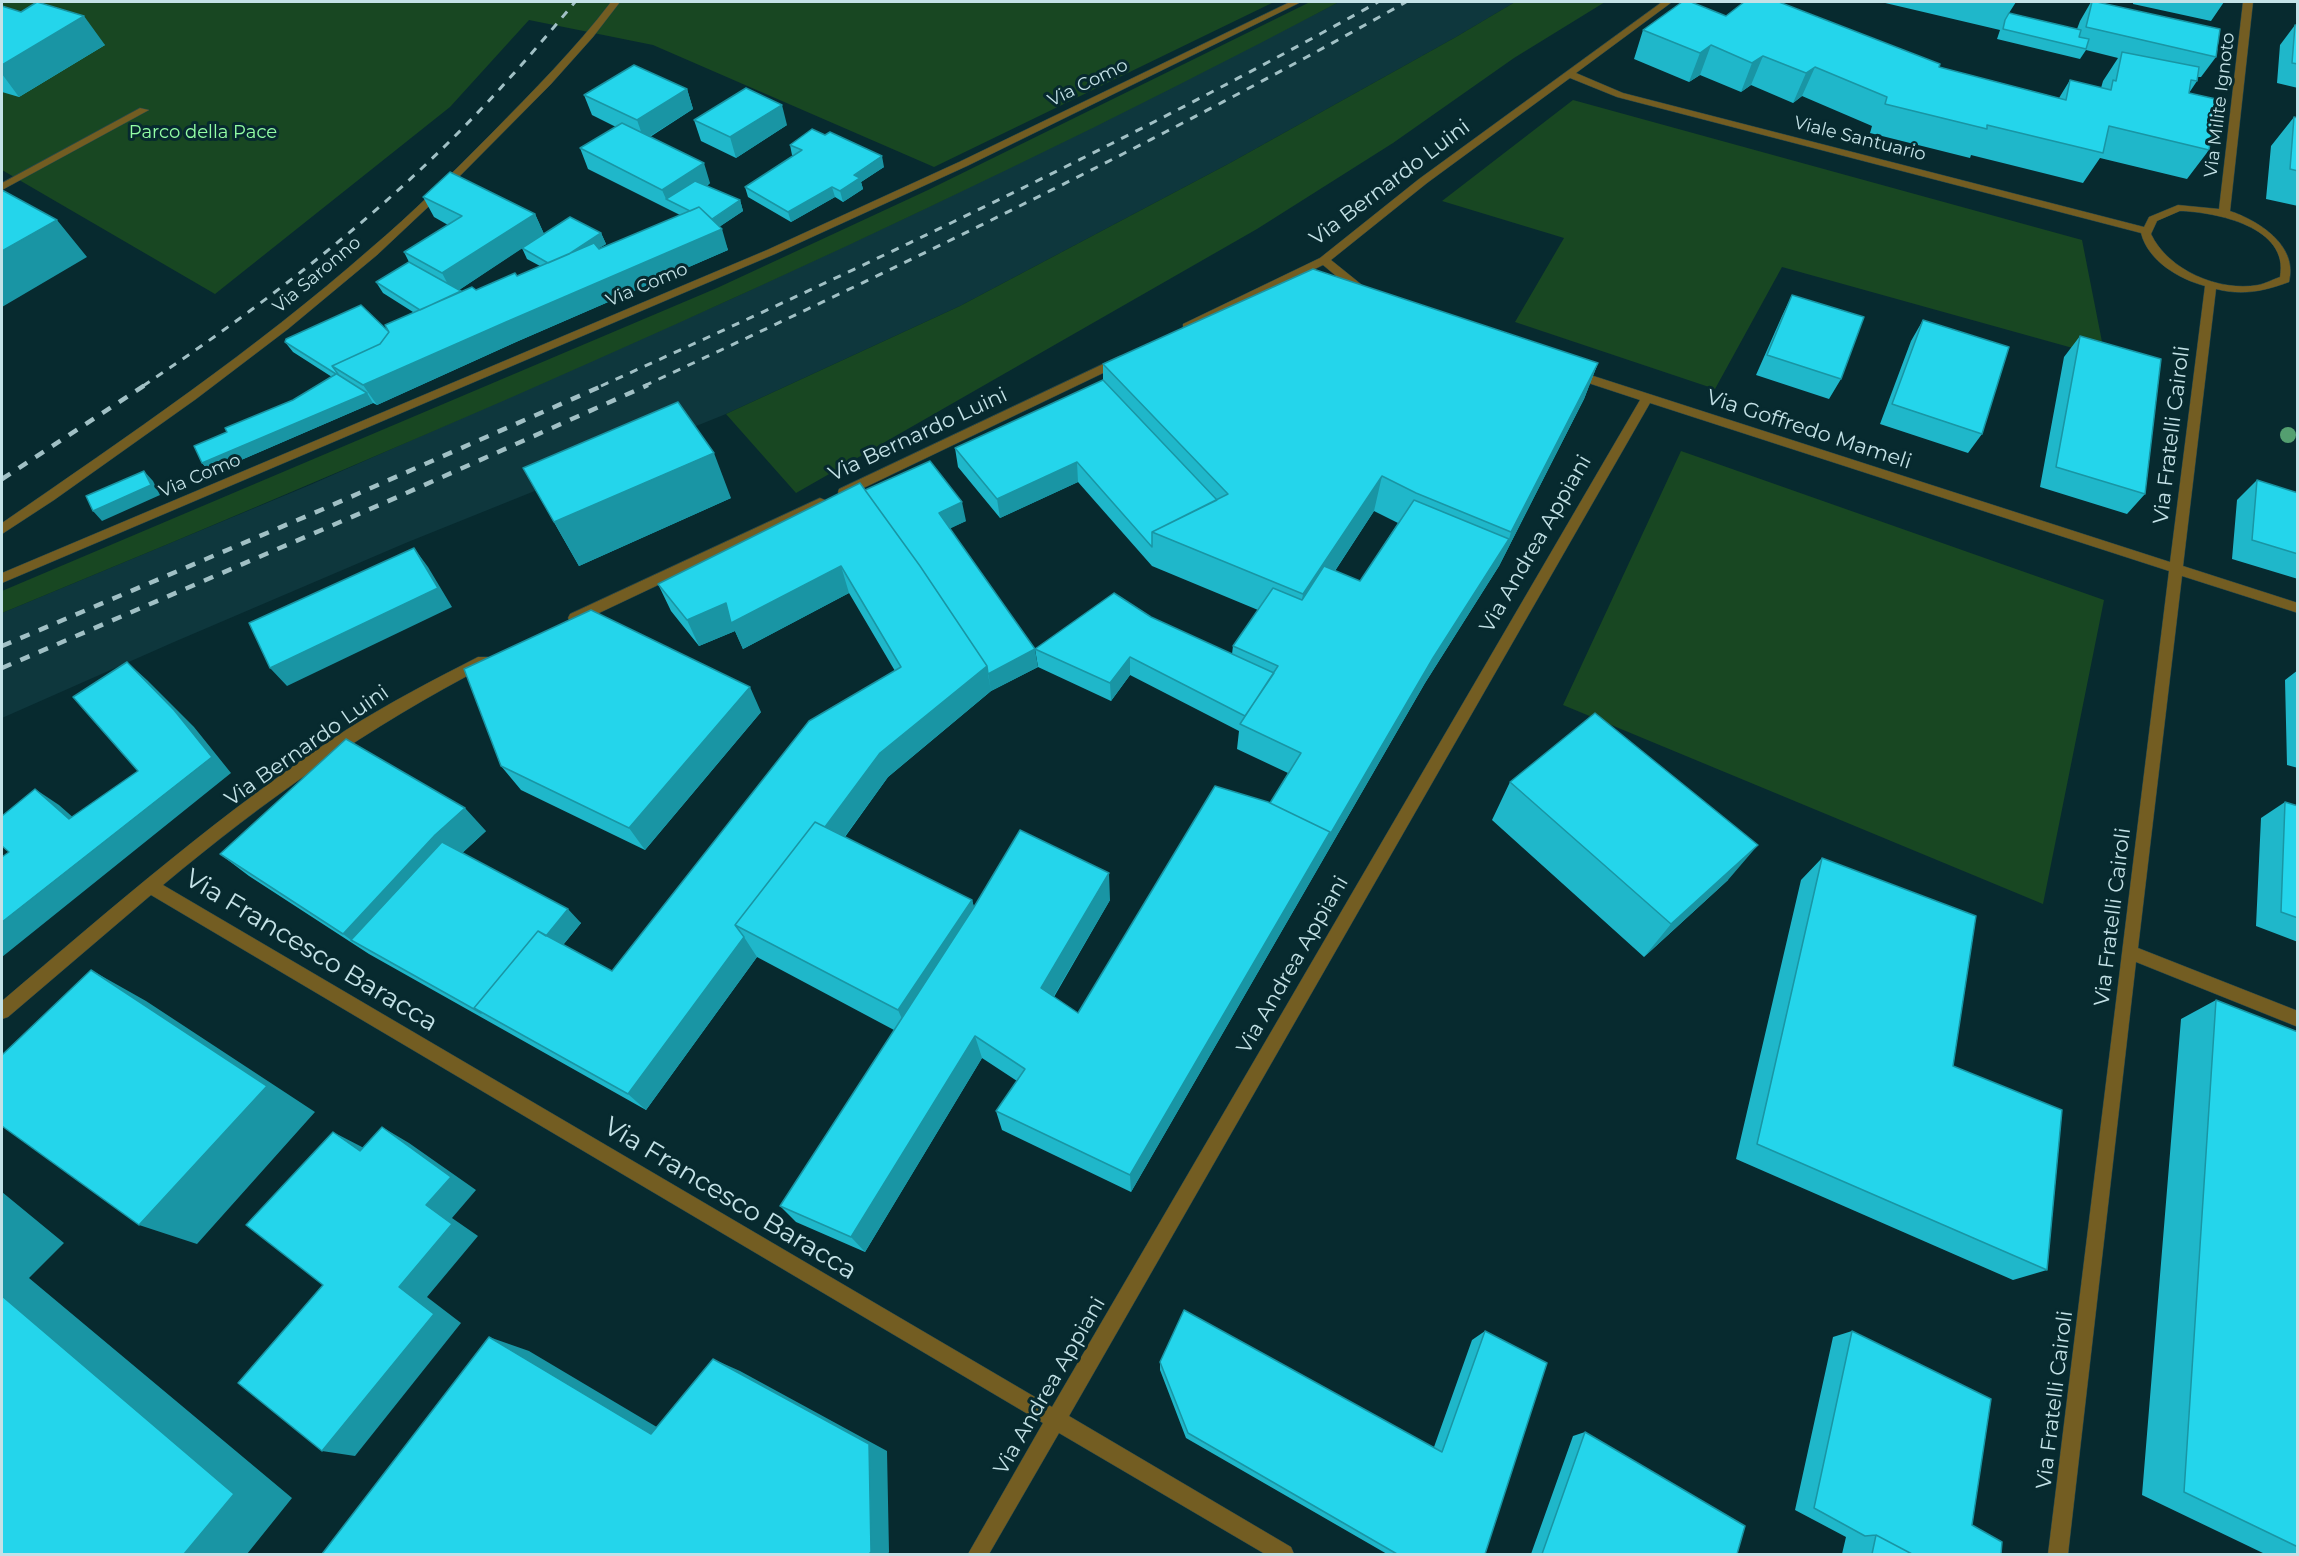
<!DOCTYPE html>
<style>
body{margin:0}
#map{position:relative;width:2299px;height:1556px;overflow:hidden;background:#072a2f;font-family:Montserrat,sans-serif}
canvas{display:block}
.frame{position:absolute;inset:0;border:3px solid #c4e2e7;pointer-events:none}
</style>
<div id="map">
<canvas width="2299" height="1556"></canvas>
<div class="frame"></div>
</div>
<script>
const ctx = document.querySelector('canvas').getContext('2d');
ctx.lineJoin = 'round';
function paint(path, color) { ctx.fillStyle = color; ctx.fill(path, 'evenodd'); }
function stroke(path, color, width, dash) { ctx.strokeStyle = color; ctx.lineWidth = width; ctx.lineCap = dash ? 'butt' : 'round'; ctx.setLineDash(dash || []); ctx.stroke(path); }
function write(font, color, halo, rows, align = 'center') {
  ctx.font = font + ' Montserrat,sans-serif'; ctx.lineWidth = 6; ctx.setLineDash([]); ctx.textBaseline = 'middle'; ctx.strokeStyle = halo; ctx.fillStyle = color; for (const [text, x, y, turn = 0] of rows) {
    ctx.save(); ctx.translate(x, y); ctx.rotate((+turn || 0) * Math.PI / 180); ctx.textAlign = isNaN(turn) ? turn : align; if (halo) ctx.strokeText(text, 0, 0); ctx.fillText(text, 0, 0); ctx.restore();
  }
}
paint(new Path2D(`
 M1339,2H1515L1456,37L1230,163L960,306L726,414L408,542L174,642L2,718V613L310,485L731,299L920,211L1120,113Z`), '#0e373d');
paint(new Path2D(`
 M2,2H1274L934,167L653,45L529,20L450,107L215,294L2,170Z
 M1310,2H1339C906,231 455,426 2,613V591L717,288L928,190Z
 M1515,2H1605L1514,58L1393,143L1257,229L796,493L726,414L960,306L1230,163L1456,37Z
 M1573,100L2082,240L2105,357L1782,267L1715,389L1515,322L1564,238L1442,201Z
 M1681,451L2104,600L2043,904L1563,705Z`), '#184722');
const minor = new Path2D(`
 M611,2H620L593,37L551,84L443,193L377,255L288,329L196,399L54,500L2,534V523C128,436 255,350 370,249C413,213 452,173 492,133C533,91 575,49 611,2Z
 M1290,2H1301L967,166L775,254L2,583V573L767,250L959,162Z
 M1662,2H1672L1576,73L1623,93L2144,227L2149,217L2178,205L2219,209L2243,2H2253L2230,211C2257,220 2299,245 2289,282C2264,291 2243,296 2216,289L2183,566L2298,603V613L2182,576L2138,948L2298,1011V1027L2136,962L2068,1554H2048L2169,571L1650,403L1069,1416L1291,1547L1294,1554H1265L1059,1433L989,1554H968L1043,1423L151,895L8,1017L2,1019V1001C113,907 224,810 346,730C389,703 433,680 478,657H488L490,661L488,665C368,727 266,799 163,885L1052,1407L1640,400L1570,377V371H1578L2170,562L2205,286C2179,279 2148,261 2141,233L1617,97L1570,78L1427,183L1331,260L1367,289V295H1359L1323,265L1191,330H1183V324L1320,258L1419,179ZM2180,211C2216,212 2290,227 2280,277C2273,279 2265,284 2258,285C2219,292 2168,270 2151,234L2157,221Z
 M140,108L149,110L2,190V183Z
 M1120,356L1126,360L1124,363L849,495H839L838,492L839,489Z
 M820,498L825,500L826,503L825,506L580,622H570L568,618L570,614Z`);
stroke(minor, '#25474c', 1);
paint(minor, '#735d22');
stroke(new Path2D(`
 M143,386C252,313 360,231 453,138C496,95 536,49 575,2
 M601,386C864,267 1126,143 1378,2
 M644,386C902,266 1158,142 1406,2`), '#a1c0c5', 3, [8, 8]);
stroke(new Path2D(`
 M2,479L145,385
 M2,646L321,510L604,385
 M2,668L384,503L648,385`), '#a1c0c5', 4.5, [10, 10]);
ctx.fillStyle = '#549f70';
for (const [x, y] of [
 [2288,435]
]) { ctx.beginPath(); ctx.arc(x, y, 8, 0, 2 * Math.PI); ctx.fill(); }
paint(new Path2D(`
 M1881,2H2016L2009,13L2077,29L2080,21L2091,2L2216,57L2201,77H2198L2197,81L2189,93L2209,150L2187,179L2100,158L2083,183L1971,155L1970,158L1870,133L1872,126L1802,96L1793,103L1751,85L1741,92L1700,75L1689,82L1634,59L1643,30L1726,16L1939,67L2059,98L2070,80L2101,88L2103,81L2118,58L2086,50L2080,59L1997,39L2000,30Z
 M2133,2H2224L2211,21L2133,4Z
 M2,6L105,45L19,97L2,92Z
 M2295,25H2298V88L2277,83L2280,45Z
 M687,89L693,109L650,137L710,183L707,186L740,200L743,211L719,227L728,250L516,342L377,405L373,403L211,473L202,463L293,400L332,377L293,352L285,342L389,332L413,312L383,293L376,282L409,262L404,252L448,225L434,217L423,197L535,214L544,234L601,233L606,244L599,248V249L680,215L588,169L580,148L616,127L592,115L584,95ZM522,248L527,259L540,266L517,276L476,290L461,291L459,290Z
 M2294,117L2298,118V206L2266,199L2271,146Z
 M694,120L787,125L736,158L701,141Z
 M790,145L884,167L861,182L863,189L843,202L835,197L791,222L748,197L745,187L794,156L792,155Z
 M1792,295L1841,379L1829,399L1756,375L1782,316Z
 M1923,320L1982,434L1968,453L1880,424L1911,341Z
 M2080,336L2145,494L2127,514L2040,487L2064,357Z
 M1598,363L1584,399L1499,566L1425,683L1131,1192L1002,1130L996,1111L1017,1081L982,1058L865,1252L796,1222L780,1206L894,1030L757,957L646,1110L369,954L249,876L220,854L486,831L462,853L581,923L563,945L612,971L895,671L849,593L743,649L735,631L699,646L671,611L658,584L865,490L966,521L950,528L1038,667L991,691L888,777L845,837L972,900L974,907L1110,900L1054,997L1078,1013L1270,803L1288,773L1237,749L1239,731L1130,675L1111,701L1038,667L1035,649L1151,617L1232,654L1233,646L1258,610L1152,566L1078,482L1000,518L958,467L955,448L1103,380V364ZM1374,511L1398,523L1360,581L1335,571Z
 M523,468L731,498L579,566Z
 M2257,480L2298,493V579L2232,559L2237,500Z
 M2298,670V768L2287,765L2285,680Z
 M761,712L645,850L521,790L501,766Z
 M1510,782L1728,880L1644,957L1492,820Z
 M2285,802L2298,806V942L2256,926L2261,818Z
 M1822,858L1953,1066L2047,1270L2013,1280L1736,1159L1801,880Z
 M2216,1000L2298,1032V1554H2265L2142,1495L2181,1019Z
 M1485,1331V1554H1387L1186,1438L1160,1370V1362L1434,1447L1472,1340Z
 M1852,1331L1972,1525L2001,1554H1842L1846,1537L1795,1510L1833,1337Z
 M1585,1432L1737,1554H1531L1573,1436Z`), '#1fb7ca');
paint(new Path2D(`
 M84,16L105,45L19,97L2,74V65Z
 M1711,45L1700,75L1689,82L1700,53Z
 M1763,56L1751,85L1741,92L1752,63Z
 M1815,67L1802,96L1793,103L1806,73Z
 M687,89L693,109L644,140L637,120Z
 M782,105L787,125L736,158L730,137Z
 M882,156L884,167L861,182L863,189L843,202L840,191L854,175Z
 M704,163L710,183L677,205L666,199L662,190Z
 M832,187L835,197L791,222L788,212Z
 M740,200L743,211L713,231L710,221Z
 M535,214L544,234L453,294L442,273Z
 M57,220L87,257L2,307V251Z
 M722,229L728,250L516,342L377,405L363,385L506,322Z
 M601,233L606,244L556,275L552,265Z
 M1598,363L1584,399L1499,566L1425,683L1131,1192L1130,1175L1330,832L1433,658L1509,539L1511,532Z
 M367,393L373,403L211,473L202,463Z
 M714,453L731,498L579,566L554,522Z
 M1077,462L1078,482L1000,518L997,499Z
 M144,471L153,481L160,495L102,521L93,511Z
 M1382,476L1374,511L1298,627L1303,594Z
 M962,502L966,521L943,532L939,513Z
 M414,548L428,567L452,607L287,686L270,668Z
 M841,566L849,593L743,649L735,631L699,646L687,620L726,603Z
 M1035,649L1038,667L991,691L988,674Z
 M1130,657V675L1111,701L1110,683Z
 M127,662L147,680L194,727L231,773L2,957V922L212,757Z
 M987,666L991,691L888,777L768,942L748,931L880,753Z
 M750,687L761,712L645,850L629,828Z
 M35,789L59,805L92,834L69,819Z
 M465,808L486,831L457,858L351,940L343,934L435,835Z
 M1758,845L1728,880L1644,957L1671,924Z
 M1109,873L1110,900L1045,1011L1041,988Z
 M972,900L981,933L911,1039L898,1010Z
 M568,909L581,923L500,1022L482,1012Z
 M744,937L757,957L646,1110L628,1094Z
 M91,970L146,1001L315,1112L197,1244L139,1225Z
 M975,1036L982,1058L865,1252L851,1237Z
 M382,1127L409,1143L476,1190L452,1218L478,1236L427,1297L461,1323L355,1456L322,1451L399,1287L426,1205Z
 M333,1132L362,1147L388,1166L360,1151Z
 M2,1192L64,1243L29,1278L292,1498L247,1554H184L2,1296Z
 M489,1337L529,1351L682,1442L651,1434Z
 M713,1359L740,1371L887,1451L889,1552L888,1554H869Z`), '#1995a4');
const building = new Path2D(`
 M37,2L84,16L2,65V6L21,12Z
 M1682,2H1691L1726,16L1744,2H1779L1940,64L1939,67L2066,100L2070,80L2111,90L2113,80L2116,81L2122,52L2199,67L2197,81L2191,80L2189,93L2216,99L2209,150L2109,126L2103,153L1987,125V129L1885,104L1887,97L1815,67L1806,73L1763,56L1752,63L1711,45L1700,53L1643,30Z
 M2092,2H2097L2220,29L2216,57L2086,27Z
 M2009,13L2081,30L2079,37L2089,39L2086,49L2003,29L2005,20Z
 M2295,25H2298V64L2292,63Z
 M634,65L687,89L637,120L584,95Z
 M746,88L782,105L730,137L694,120Z
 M2294,117L2298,118V171L2290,169Z
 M622,123L704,163L662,190L580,148Z
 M812,129L825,135L830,132L882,156L854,175L860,178L840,191L832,187L788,212L745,187L802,150L790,145Z
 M450,172L535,214L442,273L404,252L462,216L423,197Z
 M695,181L740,200L712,219L699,207L690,211L666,199Z
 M2,190L57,220L2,251Z
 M699,207L722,229L506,322L363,385L332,366L380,344L389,332L385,325L472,287L476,290L515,273L517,276L594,243L599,249Z
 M570,217L601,233L569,254L548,263L522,248Z
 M409,262L461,291L420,310L376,282Z
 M1313,269L1598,363L1511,532L1416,493L1382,476L1303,594L1152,532L1228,494L1103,364Z
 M1792,295L1864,317L1841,379L1767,355Z
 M361,305L389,332L380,344L332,366L338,374H337L367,393L202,463L194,446L227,432L225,428L293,400L336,374L285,342L286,339Z
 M1923,320L2009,347L1982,434L1892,404Z
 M2080,336L2161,359L2145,494L2056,467Z
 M1103,380L1217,500L1152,532V547L1077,462L997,499L955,448Z
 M678,402L714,453L554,522L523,468Z
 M930,461L962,502L939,513L1035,649L988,674L987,666L920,566L865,490Z
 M144,471L151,485L93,511L86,496Z
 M2257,480L2298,493V554L2252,540Z
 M860,483L920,566L987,666L880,753L825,827L815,822L735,925L744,937L628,1094L474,1008L538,931L612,971L809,721L901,667L841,566L731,623L726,603L687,620L658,584Z
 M1414,500L1509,539L1433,658L1328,838L1330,832L1270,803L1301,753L1240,724L1278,666L1233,646L1273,588L1302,600L1324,566L1360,581Z
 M414,548L438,588L270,668L249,623Z
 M1114,593L1151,617L1274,673L1245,716L1130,657L1110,683L1035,649Z
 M591,610L750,687L629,828L501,766L464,669Z
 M127,662L174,710L212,757L2,922V857L9,852L2,846V816L35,789L69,819L138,771L73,697Z
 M1595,713L1758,845L1671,924L1510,782Z
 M346,739L465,808L435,835L343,934L220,854Z
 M1215,786L1268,802L1330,832L1130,1175L996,1111L1025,1069L975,1036L851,1237L780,1206L974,907L1020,830L1109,873L1041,988L1078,1013Z
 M2285,802L2298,806V918L2281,912Z
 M815,822L972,900L898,1010L735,925Z
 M442,842L568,909L546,936L538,931L474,1008L481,1013L351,940Z
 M1822,858L1976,916L1953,1066L2062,1110L2047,1270L1757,1144Z
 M91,970L267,1086L139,1225L2,1126V1055Z
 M2216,1000L2298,1032V1547L2184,1492Z
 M382,1127L451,1177L426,1205L452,1224L399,1287L434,1314L322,1451L238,1383L323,1285L246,1225L333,1132L360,1151Z
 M2,1296L234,1494L184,1554H2Z
 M1184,1310L1442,1452L1485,1331L1547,1363L1485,1554H1397L1188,1433L1160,1362Z
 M1852,1331L1991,1399L1972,1525L2002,1542L2001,1554H1912L1876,1535L1865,1536L1814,1508Z
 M489,1337L651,1434L713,1359L869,1444L871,1552L869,1554H322Z
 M1585,1432L1745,1526L1737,1554H1542Z
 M1876,1535L1912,1554H1872Z`);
paint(building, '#24d5eb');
stroke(building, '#1995a4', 1.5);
write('18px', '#c4e2e7', '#072a2f', [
 ["Via Como",1088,83,-26],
 ["Via Milite Ignoto",2220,105,-83],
 ["Viale Santuario",1860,139,14],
 ["Via Saronno",317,275,-40],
 ["Via Como",647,285,-23],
 ["Via Como",200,476,-23]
]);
write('18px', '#93fea5', '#072a2f', [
 ["Parco della Pace",203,133]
]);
write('21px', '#c4e2e7', '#072a2f', [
 ["Via Bernardo Luini",1390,183,-37],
 ["Via Goffredo Mameli",1809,430,18],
 ["Via Bernardo Luini",918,435,-25],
 ["Via Fratelli Cairoli",2172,435,-83],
 ["Via Andrea Appiani",1536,544,-60],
 ["Via Bernardo Luini",307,746,-35],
 ["Via Fratelli Cairoli",2113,917,-83],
 ["Via Andrea Appiani",1293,965,-60],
 ["Via Andrea Appiani",1050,1386,-60],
 ["Via Fratelli Cairoli",2055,1400,-83]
]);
write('26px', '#c4e2e7', '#072a2f', [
 ["Via Francesco Baracca",311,951,31],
 ["Via Francesco Baracca",730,1199,31]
]);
</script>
